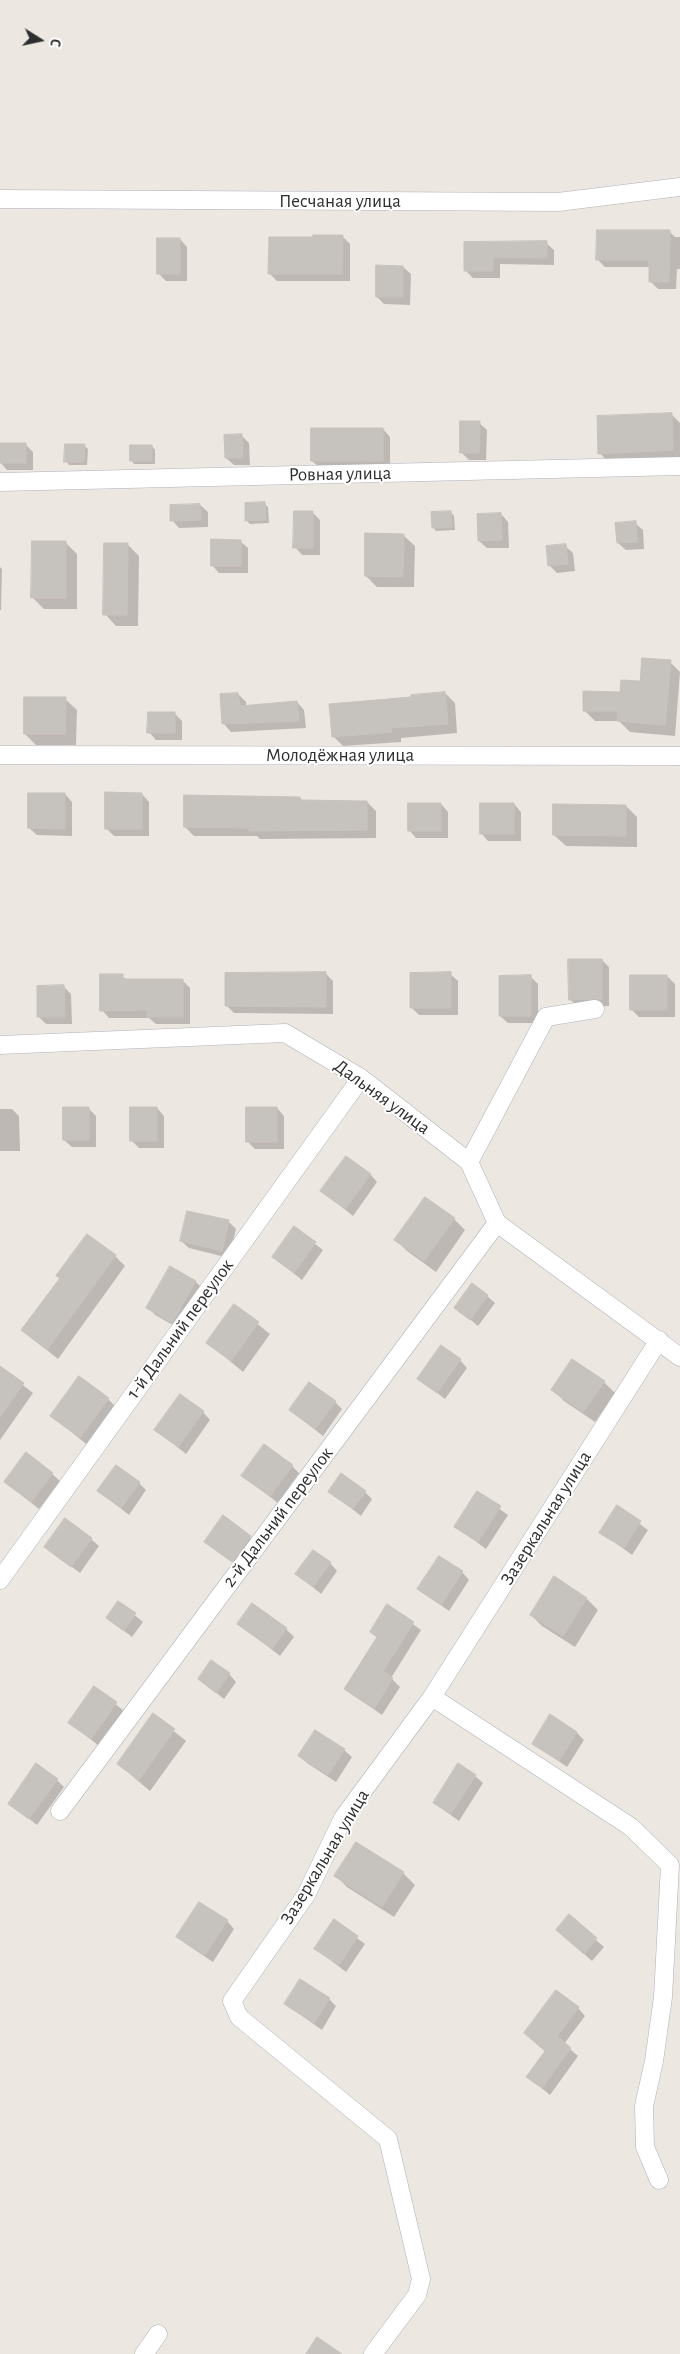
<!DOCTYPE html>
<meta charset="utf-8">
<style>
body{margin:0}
#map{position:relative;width:680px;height:2354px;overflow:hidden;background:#ede7e2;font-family:"Alegreya Sans",sans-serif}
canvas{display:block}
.north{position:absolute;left:15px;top:15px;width:50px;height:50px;-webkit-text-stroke:4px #fff;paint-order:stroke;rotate:100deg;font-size:14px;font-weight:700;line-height:20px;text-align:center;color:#2e2e2e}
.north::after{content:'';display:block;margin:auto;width:18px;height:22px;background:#2e2e2e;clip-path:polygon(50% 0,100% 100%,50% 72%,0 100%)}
</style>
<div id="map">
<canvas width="680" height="2354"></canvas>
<div class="north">С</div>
</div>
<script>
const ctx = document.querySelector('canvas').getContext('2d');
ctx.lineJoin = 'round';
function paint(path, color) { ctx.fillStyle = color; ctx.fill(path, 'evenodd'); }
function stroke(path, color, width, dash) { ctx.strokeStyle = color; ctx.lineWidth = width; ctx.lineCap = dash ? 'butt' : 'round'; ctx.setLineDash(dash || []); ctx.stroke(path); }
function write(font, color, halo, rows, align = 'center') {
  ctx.font = font + ' "Alegreya Sans",sans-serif'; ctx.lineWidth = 4; ctx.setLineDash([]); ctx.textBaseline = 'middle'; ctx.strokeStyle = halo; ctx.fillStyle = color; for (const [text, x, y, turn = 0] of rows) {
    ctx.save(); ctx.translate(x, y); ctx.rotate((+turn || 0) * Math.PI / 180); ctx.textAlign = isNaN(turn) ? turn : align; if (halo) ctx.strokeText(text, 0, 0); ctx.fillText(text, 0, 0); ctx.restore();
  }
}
paint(new Path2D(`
 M669,231L675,237H680V269H677L676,289H658L650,281V267H605L598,260Z
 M342,236L350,244V281H277L270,274Z
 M180,239L187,247V281H166L159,274Z
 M465,243H546L554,250V265L500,264V278H473L465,270Z
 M403,267L411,274L410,305L384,304L377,297Z
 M671,414L680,423V459L609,463L600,453Z
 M479,423L487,430L486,460H469L461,452Z
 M383,429L390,437V468H320L312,461Z
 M241,435L249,443L250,465H234L226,458Z
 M0,444H25L33,452V470H7L0,462Z
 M84,446L88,449L87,465H69L66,461Z
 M152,446L155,450V464H134L131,460Z
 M265,504L268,507L269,523L250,524L246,520Z
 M200,505L208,512V527L179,528L172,520Z
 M312,512L320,520V555H302L295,547Z
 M451,512L454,516L455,530L436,531L433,527Z
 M501,514L508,522L509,548H487L479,541Z
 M635,523L643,530L644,549L626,550L618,543Z
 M403,535L415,546L414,587H377L366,576Z
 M240,541L248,548V573H219L212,565Z
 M66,543L77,554V609H44L32,597Z
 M127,544L139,556L138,626H116L105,614Z
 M565,546L573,553L575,571L557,573L550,566L548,548Z
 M0,567L2,569L1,610H0Z
 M670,662L680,672L675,736L630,732L619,721H595L584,710L641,683Z
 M445,693L455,703L457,733L401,738V742L343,746L333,736L412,698Z
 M238,694L246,702V706L297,702L304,710L306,728L231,732L224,724Z
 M65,699L77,710L76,745H36L25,734Z
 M174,713L182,721V740H156L149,732Z
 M65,794L72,802V836L37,835L29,828Z
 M142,794L149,802V836H114L106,828Z
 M300,798L304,802H367L376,811V838L260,839L257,836H194L185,827Z
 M441,804L448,812V838H416L409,830Z
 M514,804L521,812V841H488L481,833Z
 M626,806L637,817V847L566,846L554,835Z
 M602,960L609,967V1006L577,1007L570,999Z
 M325,973L333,981V1014L234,1013L226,1005Z
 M450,974L458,981V1015H419L411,1007Z
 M122,976L127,980H182L190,988V1024H156L149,1018H109L102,1010Z
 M667,976L675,984V1017H639L631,1009Z
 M531,977L538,984V1023H508L500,1016Z
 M64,987L71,994L72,1024H46L38,1016Z
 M88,1108L96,1116V1147H72L64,1140Z
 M157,1108L164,1116V1148H139L131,1140Z
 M277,1108L284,1116V1149H255L248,1142Z
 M0,1109H12L19,1116L20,1151H0Z
 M370,1174L377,1182L353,1216L322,1191Z
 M454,1219L465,1230L436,1272L407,1251L396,1240Z
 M228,1221L236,1229L229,1258L189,1248L181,1241Z
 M294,1228L323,1250L302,1280L273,1257Z
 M115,1256L125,1266L58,1359L22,1330Z
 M196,1282L203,1289L180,1329L155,1315L148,1307Z
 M487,1296L495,1303L478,1326L456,1308Z
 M235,1306L270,1334L243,1372L208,1343Z
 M460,1360L467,1368L445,1399L419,1379Z
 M0,1367L33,1393L0,1440Z
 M604,1382L615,1393L595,1422L564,1401L552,1389Z
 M108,1399L119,1410L91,1448L52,1416Z
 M335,1402L342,1409L323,1436L290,1410Z
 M203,1412L210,1420L186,1454L156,1430Z
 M292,1466L299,1473L278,1503L243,1476Z
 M52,1474L60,1481L39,1509L5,1482Z
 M139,1483L146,1490L129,1515L99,1491Z
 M330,1491L365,1492L372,1499L361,1516Z
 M477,1493L508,1515L486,1549L456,1527Z
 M617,1507L648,1530L632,1555L601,1532Z
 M223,1517L258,1544L240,1568L206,1542Z
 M91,1539L99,1546L80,1573L46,1547Z
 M330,1563L337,1571L321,1594L297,1574Z
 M462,1572L469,1580L449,1611L419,1589Z
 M587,1599L598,1610L575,1647L542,1626L531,1615Z
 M119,1602L143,1622L132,1637L108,1618Z
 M388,1606L421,1630L391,1678L400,1687L382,1715L345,1689L378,1638L371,1632Z
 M239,1624L286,1629L294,1637L280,1656Z
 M229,1674L236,1682L224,1699L199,1679Z
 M94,1687L124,1711L99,1746L69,1722Z
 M154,1715L186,1741L150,1791L118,1764Z
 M576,1732L584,1740L567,1767L533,1743Z
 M344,1750L352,1757L336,1782L307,1763L300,1756Z
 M475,1776L483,1783L459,1821L434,1803Z
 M57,1780L64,1787L37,1825L9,1803Z
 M357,1843L403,1873L415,1885L394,1917L347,1887L336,1876Z
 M569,1916L604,1947L592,1961L565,1937Z
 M227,1921L234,1929L213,1962L186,1944L178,1937Z
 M334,1921L365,1944L346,1972L316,1949Z
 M329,1999L336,2006L322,2030L285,2004Z
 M578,2008L585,2016L564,2044L578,2056L550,2095L528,2077L546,2051L533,2040Z`), '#0003');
const building = new Path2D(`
 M597,230H670L669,282H649V260H596Z
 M313,235H343L342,274H268L269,237H313Z
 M157,238H180V274H157Z
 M547,241V258L493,257V271H464V242Z
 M376,265L403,266V297H376Z
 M672,413L673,450L598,454L597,416Z
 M460,421H480L479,453H460Z
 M311,428H383V461H311Z
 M242,434L243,458H225L224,435Z
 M0,443H26V463H0Z
 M65,444H85L84,462H64Z
 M130,445H152V461H130Z
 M265,502L266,520L245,521V503Z
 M200,504L201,520L170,521V505Z
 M294,511H313V548H293Z
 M451,511L452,527L432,528L431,512Z
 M501,513L502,540L478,541L477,514Z
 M636,521L637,542L617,543L615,523Z
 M365,533L404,534L403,577L365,576Z
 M211,539L241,540V566H211Z
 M32,541H66V598H31Z
 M104,543H128L127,615H103Z
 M566,544L568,564L548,566L546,546Z
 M642,658L671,660L665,725L617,721L618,711H583V691L620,692L621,680L640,681Z
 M445,692L448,724L391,728L392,732L332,737L329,704L411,697V695Z
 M238,693L240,706L297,701L299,721L222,724L220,694Z
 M24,697H66L65,734H24Z
 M148,712H175V733H147Z
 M105,792L142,793V829H105Z
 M28,793H65V829L28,828Z
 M184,795L300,797V800L367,801V830L249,831V828L184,827Z
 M408,803H441V831H408Z
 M480,803H514V834H480Z
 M553,804L626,805V836L553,835Z
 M568,959H602V999L569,1000Z
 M326,972V1007L225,1006V973Z
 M451,972V1008H410V973Z
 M100,974H123V979H183V1017H147V1010L100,1011Z
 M531,975V1016H499V976Z
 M630,975H667V1010H630Z
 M64,985L65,1017H37V986Z
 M63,1107H89V1140H63Z
 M130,1107H157V1141H130Z
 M246,1107H277V1142H246Z
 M346,1156L371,1174L345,1209L320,1191Z
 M425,1197L455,1218L424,1261L394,1240Z
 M187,1211L229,1220L222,1251L180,1241Z
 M294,1226L316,1242L294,1273L272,1257Z
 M87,1234L116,1255L47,1350L21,1330L60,1278L56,1276Z
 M170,1266L196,1281L172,1323L146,1308Z
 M472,1283L488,1295L470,1320L454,1308Z
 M234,1304L259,1322L231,1361L206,1343Z
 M441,1345L461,1359L437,1393L417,1379Z
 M572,1359L605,1381L583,1412L551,1390Z
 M0,1366L24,1383L0,1417Z
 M79,1376L109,1398L80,1438L50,1416Z
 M309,1382L336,1401L315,1429L289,1410Z
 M180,1394L204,1411L178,1447L154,1430Z
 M264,1444L293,1465L270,1496L241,1476Z
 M26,1452L53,1473L31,1502L4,1482Z
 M116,1465L140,1482L121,1508L97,1491Z
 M341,1473L366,1491L353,1509L328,1492Z
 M477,1491L501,1506L478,1542L454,1527Z
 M617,1505L641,1521L624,1548L599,1533Z
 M223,1515L251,1536L232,1562L204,1542Z
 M65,1518L92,1538L71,1567L44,1547Z
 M313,1550L331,1562L313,1587L295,1574Z
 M439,1556L463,1571L441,1605L417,1589Z
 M554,1576L587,1598L563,1636L530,1615Z
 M118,1601L136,1613L124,1631L106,1618Z
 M252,1603L287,1628L272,1649L237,1624Z
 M387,1604L414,1622L383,1671L393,1678L374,1709L344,1689L377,1637L370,1632Z
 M211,1660L230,1673L216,1693L198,1679Z
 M94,1686L117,1702L91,1739L68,1723Z
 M153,1713L175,1729L139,1780L117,1764Z
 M550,1714L577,1732L559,1761L532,1744Z
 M315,1730L345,1749L328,1775L298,1756Z
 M36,1763L58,1779L29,1819L8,1804Z
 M458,1763L476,1775L451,1814L433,1803Z
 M356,1842L404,1872L382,1907L334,1876Z
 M199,1902L228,1920L205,1955L176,1937Z
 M569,1914L597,1938L584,1954L556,1930Z
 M334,1919L358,1936L339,1965L314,1949Z
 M300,1979L330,1998L314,2023L284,2004Z
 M556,1990L579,2007L557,2036L571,2048L542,2088L526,2077L545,2051L524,2033Z
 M317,2337L342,2354H306Z`);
paint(building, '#c6c2bd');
stroke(building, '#c9c2bc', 1);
const minor = new Path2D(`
 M0,199L558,202L680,187
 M0,482L680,466
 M0,755L680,756
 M0,1045L285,1033L361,1078L469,1162L497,1223L680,1357
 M469,1162L546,1017L595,1009
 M0,1580L361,1078
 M432,1697L631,1827L670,1865L663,1997L654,2061L644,2106L645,2147L659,2180
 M60,1811L497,1223
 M144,2354L158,2334
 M373,2354L417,2295L421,2279L388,2139L239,2017L232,2001L306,1895L343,1818L432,1697L659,1340`);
stroke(minor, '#afb2b8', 19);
stroke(minor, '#fff', 18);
write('19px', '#2e2e2e', '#fff', [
 ["Песчаная улица",340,201],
 ["Ровная улица",340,474,-1],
 ["Молодёжная улица",340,755],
 ["Дальняя улица",382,1097,36],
 ["1-й Дальний переулок",180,1329,-54],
 ["2-й Дальний переулок",278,1517,-53],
 ["Зазеркальная улица",546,1518,-58],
 ["Зазеркальная улица",325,1857,-59]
]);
</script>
